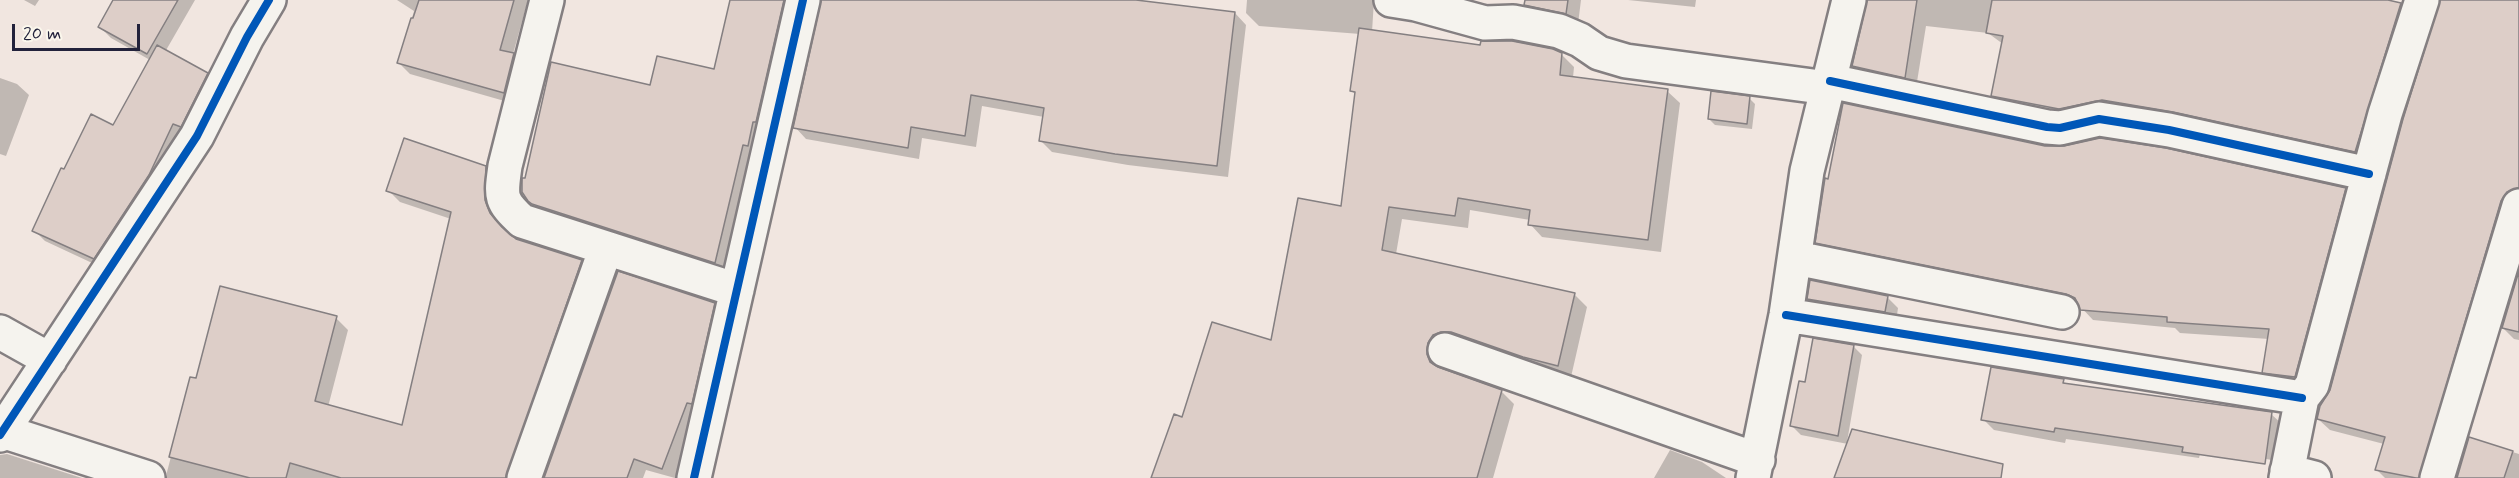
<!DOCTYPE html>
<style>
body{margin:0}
#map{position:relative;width:2519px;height:478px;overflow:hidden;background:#f1e6e0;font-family:Mynerve,sans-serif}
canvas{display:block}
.scale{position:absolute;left:12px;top:24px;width:128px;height:27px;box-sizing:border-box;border:3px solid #22223b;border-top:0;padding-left:8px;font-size:18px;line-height:21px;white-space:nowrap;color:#22223b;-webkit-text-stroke:4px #fbf7ec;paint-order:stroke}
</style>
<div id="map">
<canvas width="2519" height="478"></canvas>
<div class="scale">20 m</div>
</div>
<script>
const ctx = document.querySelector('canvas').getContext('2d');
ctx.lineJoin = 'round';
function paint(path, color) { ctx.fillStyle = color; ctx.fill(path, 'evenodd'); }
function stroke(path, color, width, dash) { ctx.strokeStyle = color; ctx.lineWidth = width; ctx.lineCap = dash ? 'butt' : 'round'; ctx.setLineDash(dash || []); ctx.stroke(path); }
paint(new Path2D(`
 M24,0H39L35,6Z
 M115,0H195L165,52L207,74L218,85L105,269L45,241L34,230L65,171L114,127L150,60L111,38L100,27Z
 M397,0H528L513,54L524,66L515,104L410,74L399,63L414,11Z
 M732,0H800L726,274L545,216L533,203L651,87L716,71Z
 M823,0H1099L1235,13L1246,25L1228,177L1128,165L1052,152L1040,140L1044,117L982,106L976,147L922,138L919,159L806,139L795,127Z
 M1247,0H1374L1372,32L1481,47L1561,54L1574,67L1573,78L1667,91L1680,103L1661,252L1542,237L1530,224V220L1470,210L1468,228L1402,219L1396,254L1574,294L1587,307L1571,377L1440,356V370L1501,391L1514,404L1493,478H1152L1183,419L1273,342L1342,208L1356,95L1352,91L1360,34L1259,26L1246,13Z
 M1526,0H1581L1578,24L1537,16L1526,5Z
 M1628,0H1696L1695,7Z
 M1868,0H2380L2401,4L2412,15L2366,162L2071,120L2004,107L1993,95L2003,44L1988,33L1926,26L1916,88L1865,77L1854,66Z
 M2441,0H2519V202L2433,478H2385L2377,470L2384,444L2330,430L2318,419L2331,391Z
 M0,78L17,84L29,95L6,156L0,154Z
 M1749,98L1755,104L1752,129L1715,125L1709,119Z
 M2045,147L2345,189L2356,201L2305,388L2275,383L2263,372L2269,339L2180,333L2175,328L2093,320L2079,305L1829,254L1817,242Z
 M485,167L498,179L496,213L508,234L516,240L581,261L593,273L520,478H167V472L191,379L197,380L336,318L348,330L328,407L403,427L451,219L400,202L388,190Z
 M2519,276V340L2514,339L2503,328Z
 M1887,297L1898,308L1896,322L1820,310L1809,299Z
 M714,304L726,316L699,414L675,478L646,470L643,478H546Z
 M1853,346L1862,355L1847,442L1974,478H1836L1848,444L1801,435L1792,426L1807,384Z
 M2063,381L2067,385L2271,414L2283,425L2277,461L2202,447L2199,458L2066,439L2065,443L1994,430L1983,419Z
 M2470,439L2519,454V478H2458Z
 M1670,450L1702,462L1726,478H1654Z
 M7,454L82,478H0V455Z`), '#0003');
const building = new Path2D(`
 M113,0H178L147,54L98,27Z
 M419,0H514L500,50L514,53L504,93L397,63L411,18H413Z
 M730,0H784L756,122H753L748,146L743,145L715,263L532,204L528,201L522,192V178H525L551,62L650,85L657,56L714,69Z
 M821,0H1136L1235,12L1217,166L1115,154L1039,141L1044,108L971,95L965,136L911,127L908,148L793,128Z
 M1525,0H1568L1566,14L1524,5Z
 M1867,0H1917L1905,78L1852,66Z
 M1992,0H2388L2401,3L2355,152L2173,112L2102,100L2059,109L1991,96L2003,36L1986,33Z
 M2440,0H2519V188L2507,192L2501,201L2419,478H2416L2375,470L2385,437L2317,419L2320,406L2330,390L2403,119Z
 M1359,28L1480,45L1481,41H1512L1553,49L1562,53L1560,75L1668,89L1648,240L1528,225L1530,210L1458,198L1455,216L1389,207L1382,250L1575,293L1558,366L1523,357L1451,332H1441L1433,335L1428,343L1427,354L1430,362L1438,367L1502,390L1477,478H1151L1174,414L1182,417L1212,322L1271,340L1298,198L1341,206L1355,92L1350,91Z
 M157,45L208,73L181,127L173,124L149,175L94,259L32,231L61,168L64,169L91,114L113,125Z
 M1711,91L1750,96L1747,124L1708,119Z
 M1843,103L2045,146H2064L2100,138L2166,148L2346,188L2295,377L2262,373L2269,329L2167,322V317L2080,310L2075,298L2066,294L1815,243L1825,178L1828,179Z
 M404,138L486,166L485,200L490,213L502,227L516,239L582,260L506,478H341L290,463L286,478H250L169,457L190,377L196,378L220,286L337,316L315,401L402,425L451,212L386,191Z
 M618,271L715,303L692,404L687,403L662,469L634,459L627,478H544Z
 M2519,271V332L2502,328Z
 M1810,280L1888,296L1885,312L1807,299Z
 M1813,338L1854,345L1838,436L1790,426L1799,381L1805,382Z
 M1991,367L2064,379L2063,383L2272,412L2265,464L2182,452L2183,447L2055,428L2054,432L1981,420Z
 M1852,429L2003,464L2001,478H1834Z
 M2469,437L2513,451L2504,478H2457Z`);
paint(building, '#ddcec8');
stroke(building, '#847f81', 1.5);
const minor = new Path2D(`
 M547,0L505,166C501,196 499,200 522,221L737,290
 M1391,0L1416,4L1485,23L1513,22L1559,31L1580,40L1599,53L1626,61L1828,88
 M1830,81L2047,127L2060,128L2099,119L2169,130L2369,174
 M1796,258L2062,312
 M1786,315L2302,398
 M0,332L50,360
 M1445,350L1758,460
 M2,431L148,478
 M0,435L197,136L247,37L269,0
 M2287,471L2314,478
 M524,478L606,248
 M694,478L803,0
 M1753,478L1786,315L1807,171L1849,0
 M2286,478L2302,398L2312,385L2385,114L2422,0
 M2437,478L2519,206`);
stroke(minor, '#847f81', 38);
stroke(minor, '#f5f3ee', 33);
stroke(new Path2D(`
 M1830,81L2047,127L2060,128L2099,119L2169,130L2369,174
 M1786,315L2302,398
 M0,435L197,136L247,37L269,0
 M694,478L803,0`), '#0057b8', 8);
</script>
